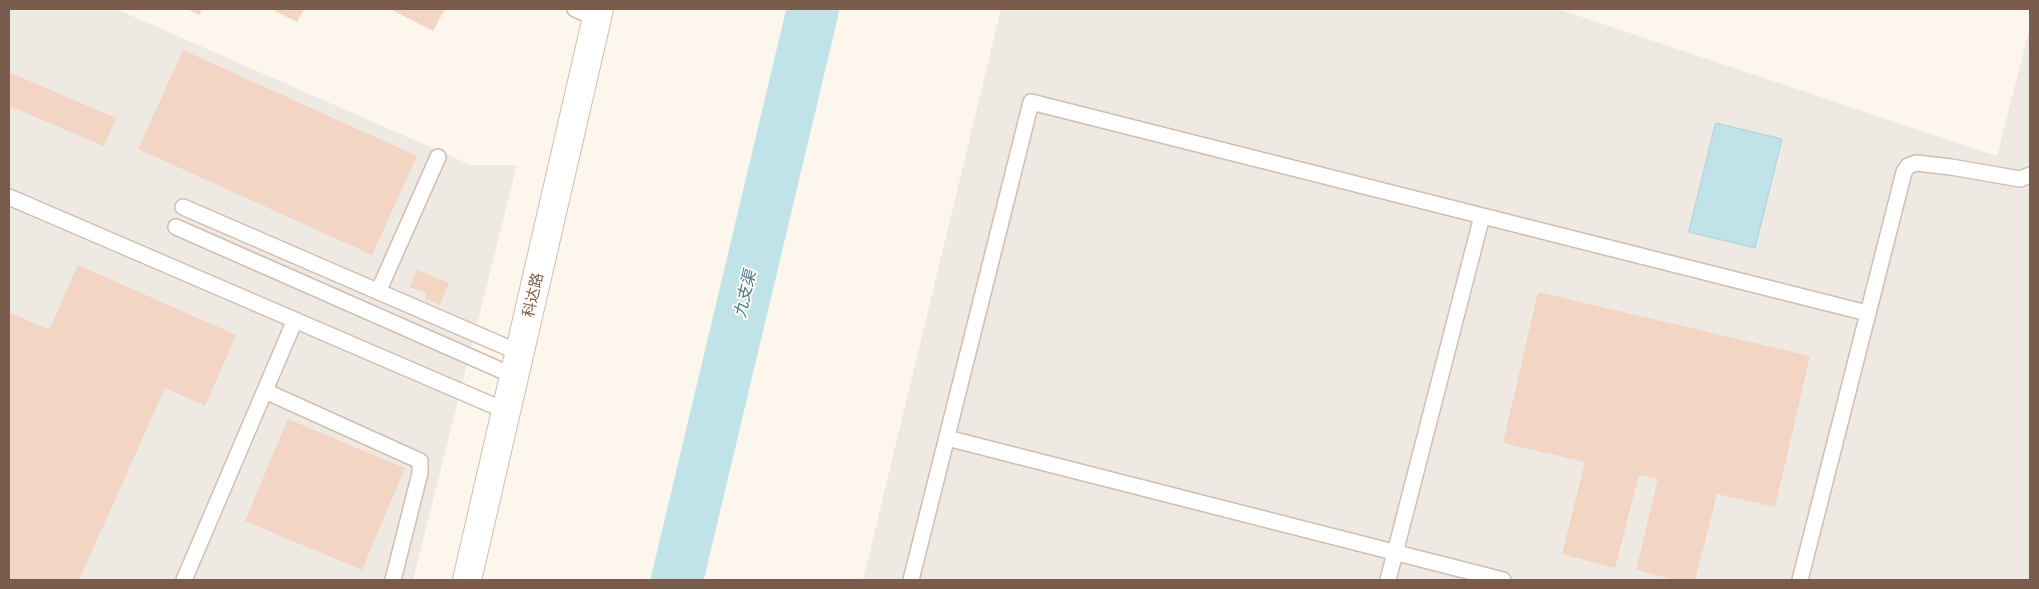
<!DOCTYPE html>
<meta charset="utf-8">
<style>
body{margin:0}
#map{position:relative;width:2039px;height:589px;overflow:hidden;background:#fdf6ec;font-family:Ubuntu,sans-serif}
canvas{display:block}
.frame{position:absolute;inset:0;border:10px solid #7a5c4d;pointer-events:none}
</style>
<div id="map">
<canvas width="2039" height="589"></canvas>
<div class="frame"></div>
</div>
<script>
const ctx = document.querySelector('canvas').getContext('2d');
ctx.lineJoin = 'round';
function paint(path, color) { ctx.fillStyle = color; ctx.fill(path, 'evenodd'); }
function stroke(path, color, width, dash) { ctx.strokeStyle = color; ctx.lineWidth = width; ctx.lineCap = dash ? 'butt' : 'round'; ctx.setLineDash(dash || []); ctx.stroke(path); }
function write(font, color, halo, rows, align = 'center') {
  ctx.font = font + ' Ubuntu,"Noto Sans SC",sans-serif'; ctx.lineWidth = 4; ctx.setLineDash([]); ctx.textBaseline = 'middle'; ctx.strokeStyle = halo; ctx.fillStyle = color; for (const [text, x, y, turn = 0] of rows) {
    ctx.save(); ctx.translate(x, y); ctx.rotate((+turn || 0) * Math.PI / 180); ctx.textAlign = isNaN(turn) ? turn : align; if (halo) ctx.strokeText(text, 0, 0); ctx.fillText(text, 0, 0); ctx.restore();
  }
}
paint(new Path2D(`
 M9,9H116L471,165H517L413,580H9Z
 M1001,9H1558L1997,156L2030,27V580H863Z`), '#efe9e4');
const water = new Path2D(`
 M1716,123L1782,139L1755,248L1689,232Z`);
paint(water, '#bfe3e8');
stroke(water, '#a5d3da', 1);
stroke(new Path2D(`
 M677,580L813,9`), '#bfe3e8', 52);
paint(new Path2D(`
 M187,9H202L199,15Z
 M271,9H304L297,22Z
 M390,9H445L433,31Z
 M183,50L417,156L372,255L138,149Z
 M9,72L116,118L104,146L9,106Z
 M78,265L236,335L205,406L165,388L79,580H9V312L49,330Z
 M417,270L449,283L440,305L425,299L427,293L410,287Z
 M1538,292L1810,356L1775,507L1717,494L1695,580H1677L1636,570L1658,479L1639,475L1615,568L1562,554L1585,462L1503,443Z
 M288,419L405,468L362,570L245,521Z`), '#f3d5c3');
const service = new Path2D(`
 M575,9L597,19
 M9,197L506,411
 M183,207L520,353
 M176,227L514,376
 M378,292L438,157
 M265,391L420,461V473L393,580
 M947,438L1503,580
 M184,580L295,320
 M911,580L1031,102L1867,313
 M1388,580L1482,216
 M1800,580L1904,172L1908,166L1916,163L1951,167L2020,179L2030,175`);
const tertiary = new Path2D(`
 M467,580L599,9`);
stroke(service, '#d1beb0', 18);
stroke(tertiary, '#d1beb0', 30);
stroke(service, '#fff', 15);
stroke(tertiary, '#fff', 28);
write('15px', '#7a5c4d', '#fffaf3', [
 ["科达路",533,295,-77]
]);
write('italic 16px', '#437c86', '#fffaf3', [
 ["九支渠",745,294,-77]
]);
</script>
